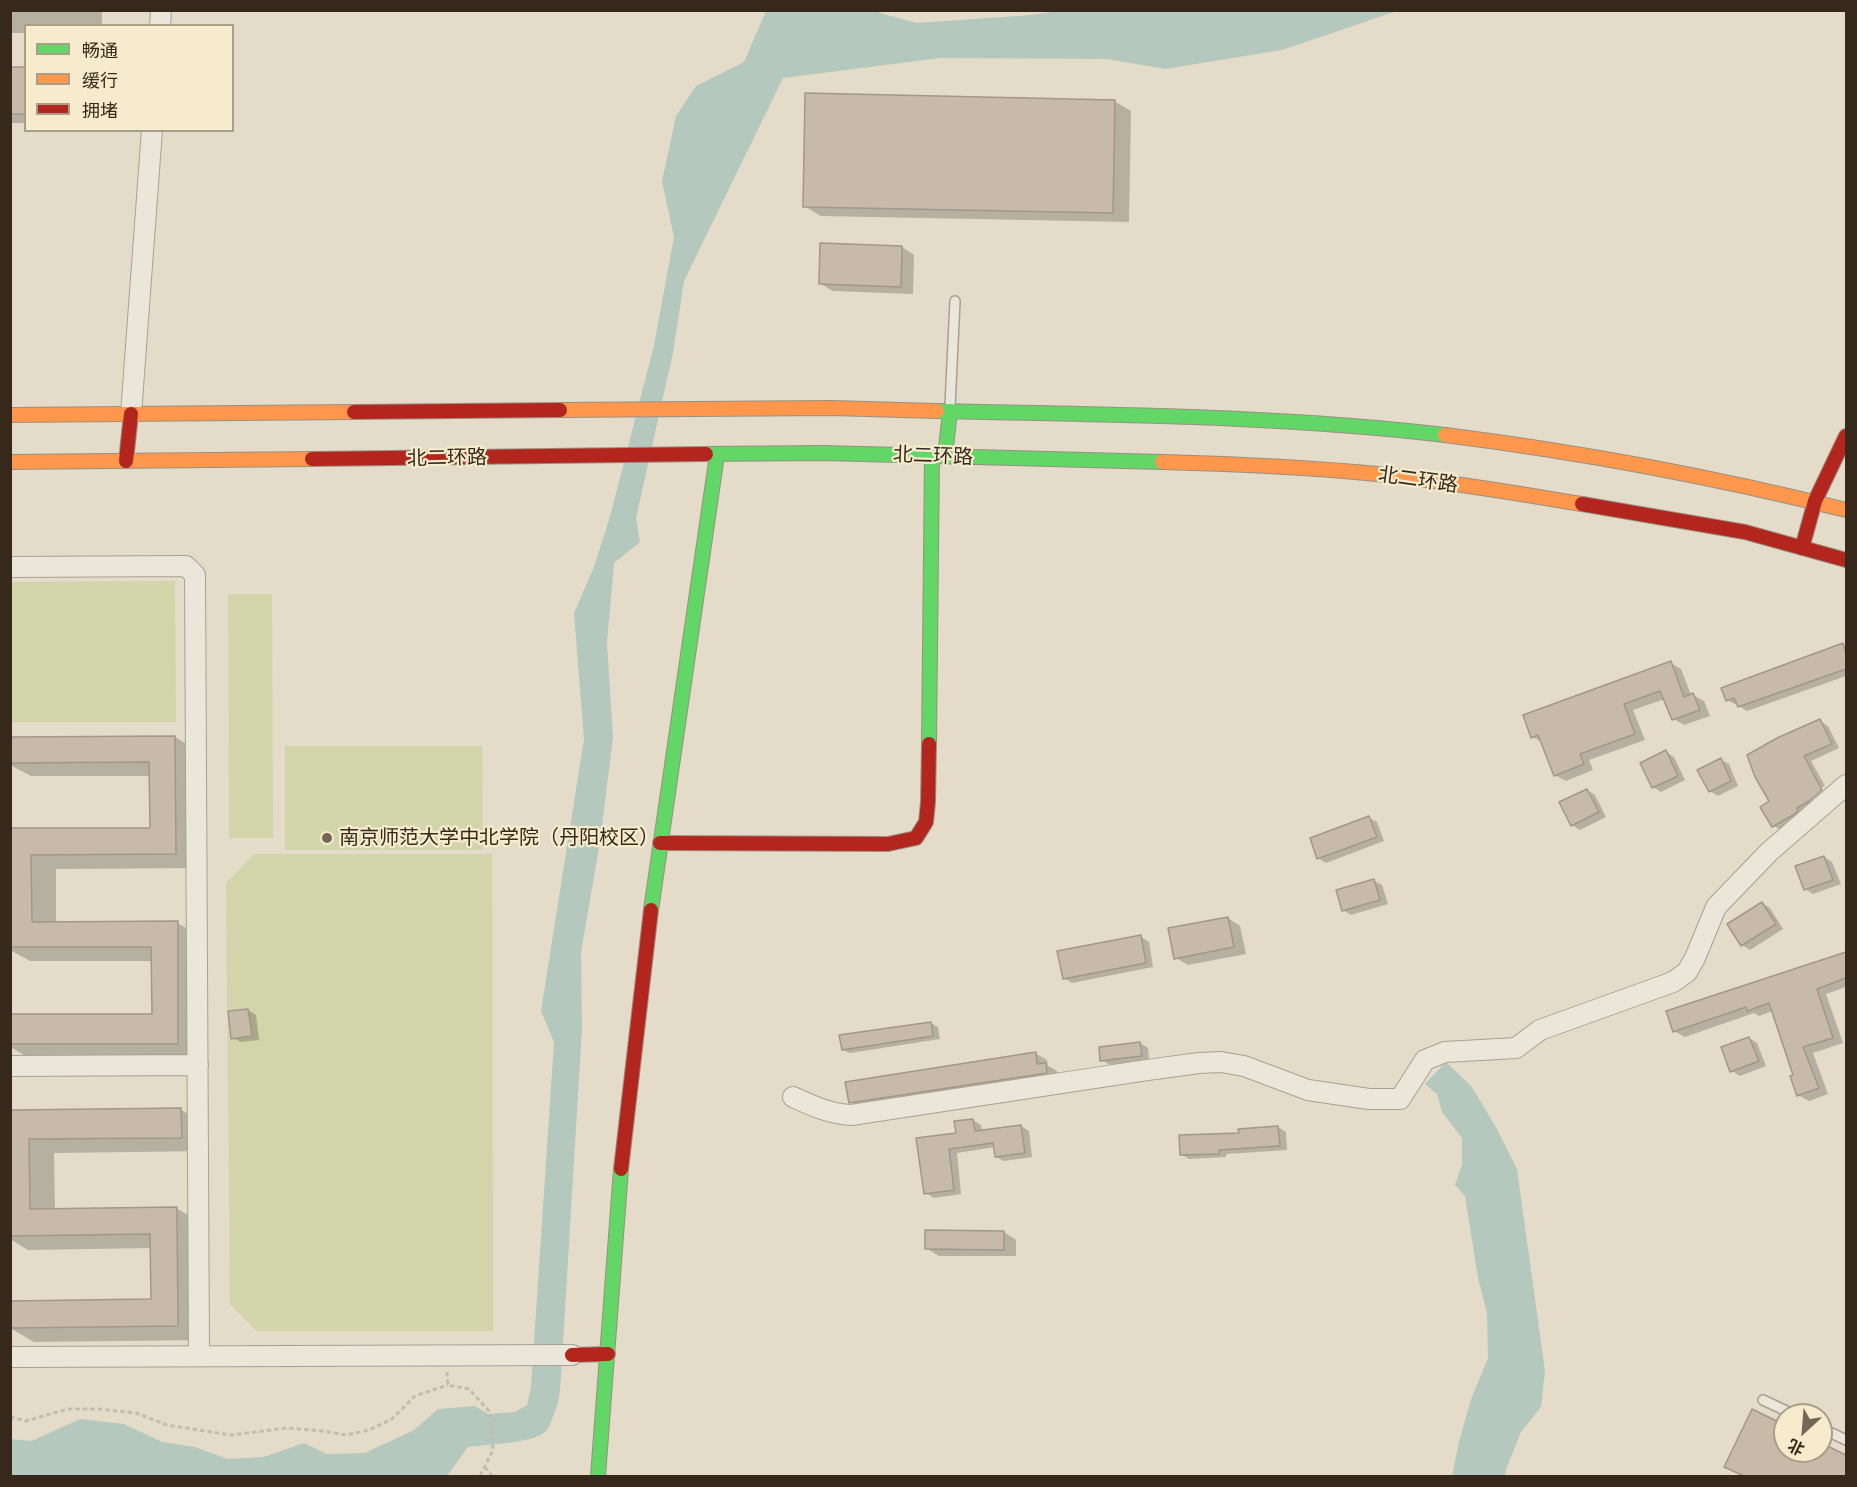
<!DOCTYPE html>
<meta charset="utf-8">
<style>
body{margin:0}
#map{position:relative;width:1857px;height:1487px;overflow:hidden;background:#e4dcc8;font-family:"Playfair Display","Noto Sans SC",serif}
canvas{display:block}
.frame{position:absolute;inset:0;border:12px solid #36291b;pointer-events:none}
.legend{position:absolute;left:24px;top:24px;width:210px;height:108px;box-sizing:border-box;background:#f6eccd;border:2px solid #a99e86;margin:0;padding:8px 10px;list-style:none;font-size:18px;color:#36291b}
.legend li{display:flex;align-items:center;gap:12px;height:30px}
.legend b{width:30px;border:2px solid #a99e86}
.north{position:absolute;left:1773px;top:1403px;width:60px;height:60px;box-sizing:border-box;background:#f6eccd;border:2px solid #a99e86;border-radius:50%;rotate:206deg;font-size:16px;font-weight:700;line-height:24px;text-align:center;color:#36291b}
.north::after{content:'';display:block;margin:auto;width:21px;height:27px;background:#736858;clip-path:polygon(50% 0,100% 100%,50% 72%,0 100%)}
</style>
<div id="map">
<canvas width="1857" height="1487"></canvas>
<div class="frame"></div>
<ul class="legend">
<li><b style="height:8px;background:#63d668"></b>畅通</li>
<li><b style="height:8px;background:#ff974d"></b>缓行</li>
<li><b style="height:8px;background:#b3261e"></b>拥堵</li>
</ul>
<div class="north">北</div>
</div>
<script>
const ctx = document.querySelector('canvas').getContext('2d');
ctx.lineJoin = 'round';
function paint(path, color) { ctx.fillStyle = color; ctx.fill(path, 'evenodd'); }
function stroke(path, color, width, dash) { ctx.strokeStyle = color; ctx.lineWidth = width; ctx.lineCap = dash ? 'butt' : 'round'; ctx.setLineDash(dash || []); ctx.stroke(path); }
function write(font, color, halo, rows, align = 'center') {
  ctx.font = font + ' "Playfair Display","Noto Sans SC",serif'; ctx.lineWidth = 4.5; ctx.setLineDash([]); ctx.textBaseline = 'middle'; ctx.strokeStyle = halo; ctx.fillStyle = color; for (const [text, x, y, turn = 0] of rows) {
    ctx.save(); ctx.translate(x, y); ctx.rotate((+turn || 0) * Math.PI / 180); ctx.textAlign = isNaN(turn) ? turn : align; if (halo) ctx.strokeText(text, 0, 0); ctx.fillText(text, 0, 0); ctx.restore();
  }
}
paint(new Path2D(`
 M175,581L176,722H11V582Z
 M228,594H272L273,838H229Z
 M285,746H482L483,850H285Z
 M254,854H492L493,1331H257L230,1304L226,883Z`), '#d2d4aa');
paint(new Path2D(`
 M1067,10L1397,11L1282,50L1165,69L1107,59L941,58L783,78L684,281L673,353L636,518L640,542L614,563L607,643L613,737L600,842L581,952L582,1028L561,1376C560,1396 559,1403 551,1422C549,1425 549,1428 546,1431C534,1444 486,1444 468,1447L447,1476H11L10,1439L32,1441L80,1419L124,1424L162,1442L195,1447L228,1459L264,1457L304,1443L327,1454L365,1453L414,1430L438,1409L475,1406L488,1414L515,1412L527,1405L531,1387L554,1042L541,1011L584,739L574,613L594,567L611,513L654,345L674,237L662,181L676,116L696,86L744,62L766,11H873L917,23L1031,15Z
 M1446,1062L1472,1087L1497,1129L1517,1169L1545,1371L1541,1407L1521,1432L1507,1467L1505,1476H1452L1459,1442L1471,1399L1488,1358L1487,1313L1478,1278L1465,1196L1455,1185L1462,1165V1138L1442,1112L1437,1094L1425,1084Z`), '#b5c8bd');
paint(new Path2D(`
 M10,10H102V26H26V33H10Z
 M10,68H26V123H10Z
 M1114,101L1131,111L1129,222L821,216L804,206Z
 M902,247L914,255L913,294L833,291L821,284Z
 M1842,645L1846,647V676L1747,711L1739,706L1738,703L1735,704L1727,700Z
 M1671,663L1681,669L1691,695H1693L1704,701L1710,716L1684,725L1674,719L1665,699L1633,710L1645,740L1589,760L1593,770L1566,781L1555,775L1542,742L1533,737Z
 M1820,721L1828,726L1839,748L1811,761L1825,786L1807,793L1812,808L1782,831L1774,826L1762,807L1771,802Z
 M175,737L200,752L201,868L56,869V923H177L202,937L203,1057L29,1058L10,1047V1016L154,1015L153,961H30L10,950V830L152,829L151,776H31L10,765V738Z
 M1666,752L1674,757L1685,780L1661,792L1653,787Z
 M1721,760L1729,764L1738,786L1718,796L1710,791Z
 M1587,790L1595,795L1606,817L1580,830L1572,825Z
 M1369,818L1377,822L1384,841L1326,863L1318,858Z
 M1824,857L1832,862L1841,884L1813,894L1805,889Z
 M1374,881L1382,885L1388,904L1351,915L1343,910Z
 M1762,903L1770,908L1783,929L1750,950L1742,945Z
 M1228,918L1240,926L1246,954L1188,965L1176,958Z
 M1141,937L1149,942L1153,967L1072,983L1064,978Z
 M1846,953V987L1826,994L1843,1043L1813,1053L1828,1094L1809,1101L1798,1095L1795,1076L1773,1011L1759,1016L1754,1013L1685,1037L1674,1031L1668,1012Z
 M248,1010L256,1015L259,1040L241,1042L233,1038Z
 M931,1023L938,1027L940,1039L850,1053L843,1050Z
 M1749,1038L1757,1043L1766,1066L1740,1076L1732,1071Z
 M1140,1043L1148,1048L1149,1060L1110,1065L1102,1060Z
 M1035,1053L1047,1060L1048,1066L1057,1071L1058,1079L862,1109L850,1102Z
 M181,1110L206,1124L207,1151L54,1153L55,1210L176,1208L202,1223L203,1340L34,1342L10,1328V1302L152,1300L151,1248L28,1250L10,1239V1112Z
 M973,1120L981,1125L982,1131L1021,1126L1029,1131L1032,1157L1004,1161L996,1157L995,1147L957,1153L961,1194L934,1198L926,1193L918,1139L957,1134Z
 M1278,1127L1286,1132L1287,1150L1226,1154V1157L1189,1159L1181,1154L1240,1134Z
 M1004,1232L1016,1240V1256H939L926,1248Z
 M1785,1427V1451H1821V1444L1846,1457V1476H1744L1726,1466Z`), '#0003');
const building = new Path2D(`
 M10,67H26V114H10Z
 M805,93L1115,100L1113,213L803,207Z
 M820,243L902,246L901,287L819,284Z
 M1843,643L1846,654V669L1738,707L1734,698L1726,701L1721,688Z
 M1671,661L1684,697L1693,693L1700,710L1672,720L1660,691L1624,704L1635,734L1580,754L1584,764L1554,776L1538,735L1531,738L1523,715Z
 M1820,719L1832,744L1804,756L1822,790L1809,801L1797,808L1798,811L1793,815L1772,827L1760,807L1769,801L1755,777L1747,755L1777,738Z
 M175,736L176,854L31,855L32,922L178,921V1044H10V1014H152L151,947H10V828H150L149,762L10,763V737Z
 M1666,750L1678,776L1652,788L1640,763Z
 M1721,758L1731,781L1709,792L1697,770Z
 M1587,789L1599,812L1571,826L1559,802Z
 M1369,816L1377,837L1317,859L1310,838Z
 M1824,856L1833,880L1804,890L1795,866Z
 M1374,879L1380,900L1342,911L1336,890Z
 M1762,902L1776,924L1741,946L1727,924Z
 M1228,917L1234,947L1174,959L1168,928Z
 M1141,935L1146,963L1063,979L1057,951Z
 M1846,952V978L1817,989L1833,1038L1803,1047L1819,1088L1797,1096L1790,1076L1793,1075L1769,1003L1747,1011L1746,1007L1673,1032L1666,1011Z
 M248,1009L252,1036L231,1039L228,1011Z
 M931,1022L933,1036L842,1050L839,1035Z
 M1749,1037L1759,1061L1730,1072L1721,1047Z
 M1140,1042L1142,1056L1100,1061L1099,1047Z
 M1036,1052L1037,1064L1046,1063L1047,1073L849,1103L845,1082Z
 M181,1108L182,1138L29,1139L30,1209L177,1207L178,1326L10,1328V1301L151,1299L150,1234L10,1236V1110Z
 M973,1119L975,1131L1021,1125L1025,1153L995,1157L993,1143L949,1149L954,1190L924,1194L916,1138L956,1133L954,1121Z
 M1278,1126L1280,1146L1219,1150V1154L1180,1155L1179,1135L1239,1133L1238,1129Z
 M925,1230L1004,1231V1250L925,1249Z
 M1752,1409L1785,1425V1451H1821V1443L1846,1455V1476H1744L1724,1467Z`);
paint(building, '#c7baa9');
stroke(building, '#a39788', 1.5);
const lane = new Path2D(`
 M950,406L955,301
 M1763,1400L1795,1415
 M1821,1428L1846,1440`);
const street = new Path2D(`
 M160,26L161,10
 M131,414L152,130
 M10,567L186,566L195,575L199,1355
 M10,1066L198,1065
 M793,1097C813,1106 830,1114 851,1115L1147,1070L1199,1063L1221,1062L1244,1066L1308,1090L1369,1099H1400L1425,1060L1445,1052L1516,1048L1540,1030L1673,982L1687,972L1695,958L1716,907L1769,852L1846,785
 M10,1357L572,1355`);
const fast = new Path2D(`
 M937,411C1106,415 1277,415 1445,435
 M706,454L824,453L1162,462
 M945,457L950,411
 M929,744L932,456
 M651,910L717,455
 M598,1476L621,1169`);
const slow = new Path2D(`
 M560,410L831,408L937,411
 M10,415L354,412
 M1445,435C1580,452 1714,477 1846,510
 M10,462L312,459
 M1162,462C1234,464 1306,467 1377,474C1446,481 1514,493 1582,504`);
const jam = new Path2D(`
 M354,412L560,410
 M312,459L706,454
 M126,461L131,414
 M1582,504L1745,532L1846,560
 M1802,548L1815,501L1846,436
 M660,843L888,844L916,838L926,822L928,802L929,744
 M621,1169L651,910
 M572,1355L608,1354`);
stroke(lane, '#a8a192', 12);
stroke(street, '#a8a192', 22);
stroke(fast, '#989082', 16);
stroke(slow, '#989082', 16);
stroke(jam, '#989082', 16);
stroke(new Path2D(`
 M447,1372L448,1385L469,1389L489,1411L493,1450L480,1476
 M10,1417L26,1421L68,1409H99L136,1413L167,1425L231,1435L287,1428L323,1431L346,1435L369,1430L392,1419L415,1396L448,1385
 M485,1467L492,1476`), '#c3bdb1', 3, [4.5, 3]);
stroke(lane, '#ebe6da', 9);
stroke(street, '#ebe6da', 20);
stroke(fast, '#63d668', 14);
stroke(slow, '#ff974d', 14);
stroke(jam, '#b3261e', 14);
for (const [x, y, r, color] of [
 [327,838,6,"#736858"]
]) { const dot = new Path2D(); dot.arc(x, y, r, 0, 2 * Math.PI); ctx.fillStyle = color; ctx.fill(dot); stroke(dot, '#f6eccd', 2); }
write('20px', '#36291b', '#f6eccd', [
 ["北二环路",933,456,2],
 ["北二环路",447,458,-1],
 ["北二环路",1418,480,8]
]);
write('20px', '#36291b', '#f6eccd', [
 ["南京师范大学中北学院（丹阳校区）",339,838]
], 'left');
</script>
